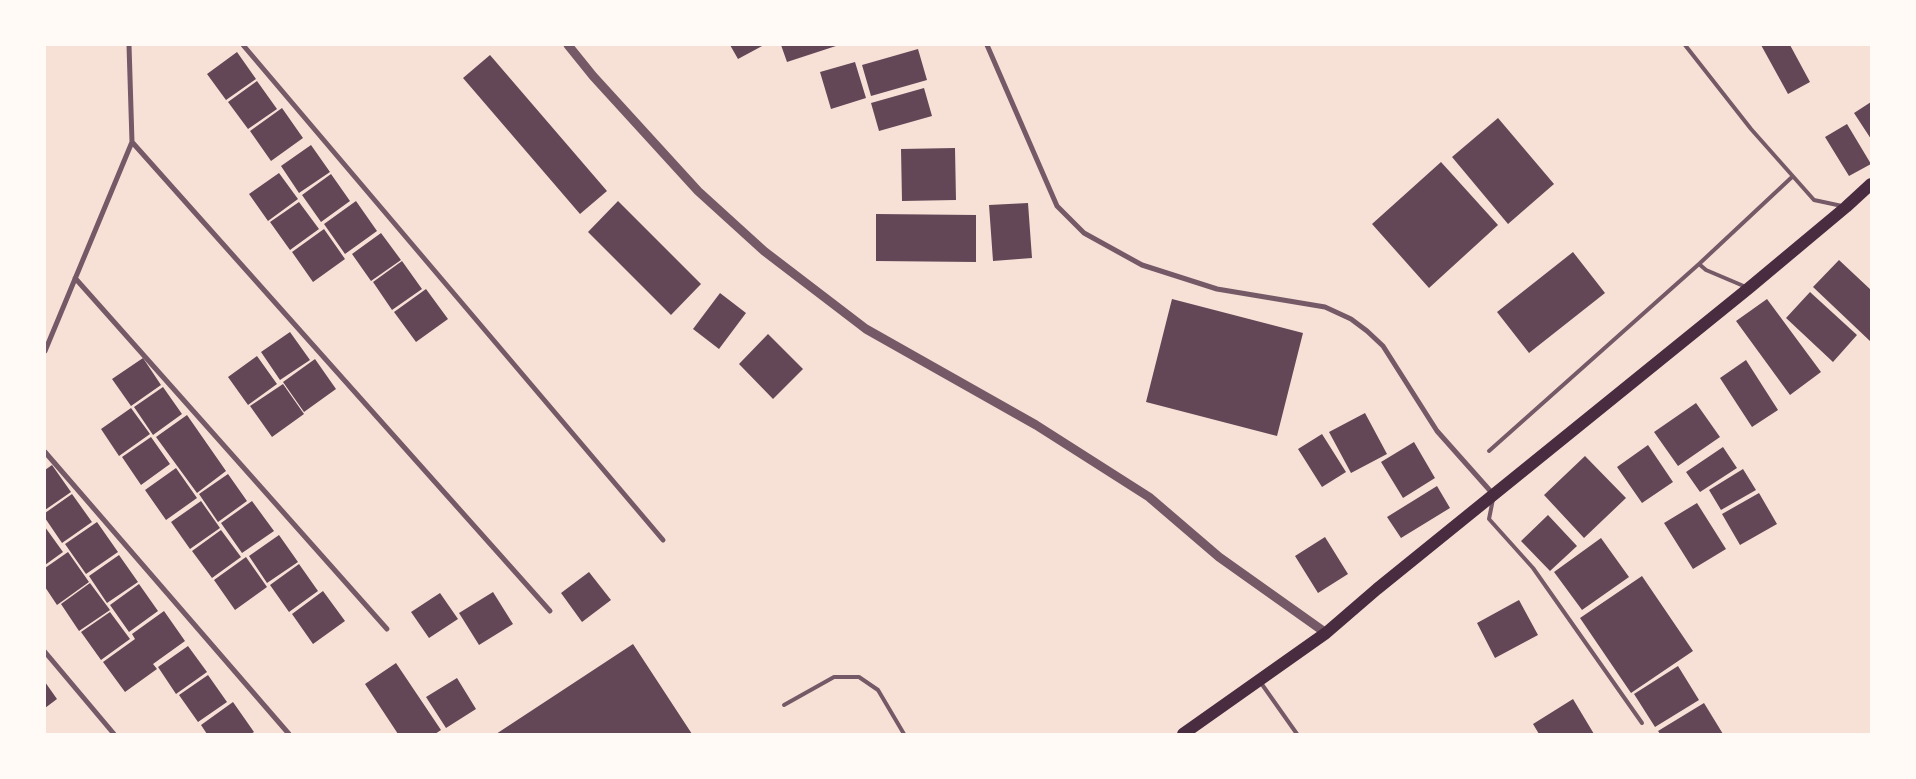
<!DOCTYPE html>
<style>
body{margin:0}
#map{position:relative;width:1916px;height:779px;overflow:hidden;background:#f7e1d7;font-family:Roboto,sans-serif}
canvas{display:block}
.frame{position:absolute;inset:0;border:46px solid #fffaf5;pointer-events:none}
</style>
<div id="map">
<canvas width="1916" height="779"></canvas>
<div class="frame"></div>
</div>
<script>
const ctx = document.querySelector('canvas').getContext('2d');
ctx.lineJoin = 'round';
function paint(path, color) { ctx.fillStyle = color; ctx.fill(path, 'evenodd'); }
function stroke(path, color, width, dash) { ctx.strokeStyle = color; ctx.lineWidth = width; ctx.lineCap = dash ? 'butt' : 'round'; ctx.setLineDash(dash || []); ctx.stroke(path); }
paint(new Path2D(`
 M730,45H764L738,59Z
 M781,45H839L787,62Z
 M1761,45H1790L1810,82L1788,94Z
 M918,49L927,80L871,96L862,65Z
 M237,52L256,79L226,100L207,74Z
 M490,55L607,191L580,214L463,78Z
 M855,62L866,98L831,109L820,72Z
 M257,81L277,109L248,129L228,102Z
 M924,88L932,116L879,131L871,103Z
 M1871,102V139L1854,113Z
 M282,108L303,138L271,161L250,131Z
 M1498,118L1554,184L1508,224L1452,157Z
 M1847,124L1871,164L1849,176L1825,137Z
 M311,145L330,172L299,193L281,166Z
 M955,148L956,200L902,201L901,149Z
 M1441,162L1498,225L1429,288L1372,224Z
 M279,173L298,199L268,221L249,194Z
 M331,174L350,201L321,222L302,195Z
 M356,201L377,231L345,254L324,224Z
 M618,201L701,284L671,315L588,232Z
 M299,202L319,229L290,250L270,222Z
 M1028,203L1032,258L993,261L989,205Z
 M876,214L976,215V262L876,261Z
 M324,229L345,259L313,282L292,252Z
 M381,233L401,260L371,281L352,254Z
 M1573,252L1605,293L1529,353L1497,312Z
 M1839,260L1871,290V342L1813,287Z
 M402,261L422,289L392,310L373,282Z
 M426,289L448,319L416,342L394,312Z
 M1810,292L1857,335L1833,362L1786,318Z
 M720,293L746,313L719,349L693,329Z
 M1172,299L1303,333L1277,436L1146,402Z
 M1767,299L1821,372L1790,395L1736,321Z
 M290,332L310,360L280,380L261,352Z
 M768,334L803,369L773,399L739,364Z
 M257,356L277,384L248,405L228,377Z
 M143,358L161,385L131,406L112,379Z
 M315,359L336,389L304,412L283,382Z
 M1746,360L1778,410L1752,427L1720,378Z
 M283,384L304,414L272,437L250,406Z
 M163,387L182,414L153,435L134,407Z
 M1696,403L1720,437L1678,466L1654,432Z
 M131,408L150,434L119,456L101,429Z
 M1365,413L1387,454L1351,473L1329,432Z
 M187,415L226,471L197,493L156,437Z
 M1322,434L1346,472L1322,487L1298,449Z
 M151,437L170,464L141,485L122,457Z
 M1414,442L1435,478L1403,498L1381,462Z
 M1648,445L1673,482L1642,503L1617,467Z
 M1723,447L1737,468L1700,492L1686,472Z
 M1585,456L1626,498L1584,538L1544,495Z
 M52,465L71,492L45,510V470Z
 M176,468L197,498L166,520L145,490Z
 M1743,469L1756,490L1721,510L1709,490Z
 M228,474L247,501L218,522L199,494Z
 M1437,486L1450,508L1401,538L1387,517Z
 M1759,493L1777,524L1740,545L1722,514Z
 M72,494L92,522L62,543L45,518V513Z
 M201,501L220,528L190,549L171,522Z
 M252,501L274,531L242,553L221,523Z
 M1697,503L1726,549L1693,569L1664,523Z
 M1548,515L1577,546L1550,571L1521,541Z
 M97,522L118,552L86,574L65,544Z
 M45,527L63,552L45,565Z
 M221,530L241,557L212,578L192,551Z
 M279,535L298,562L267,583L249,556Z
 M1325,537L1348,574L1318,593L1295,556Z
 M1601,538L1629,577L1582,610L1554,572Z
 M68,552L89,582L57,605L45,587V568Z
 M119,555L138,582L107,603L89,576Z
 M246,557L267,587L235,610L214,580Z
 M299,564L318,591L289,612L270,585Z
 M589,572L611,600L582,622L561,593Z
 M1642,576L1693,651L1631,693L1580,618Z
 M90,583L110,610L79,631L61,604Z
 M139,584L158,611L129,632L110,605Z
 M323,591L345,621L313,644L292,614Z
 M493,592L513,624L479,645L459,613Z
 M440,593L458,619L429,638L411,612Z
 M1519,600L1538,635L1495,658L1477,623Z
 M164,611L185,641L153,664L157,669L125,692L103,662L135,639L132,634Z
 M110,612L130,639L101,660L81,632Z
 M633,644L692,734H496Z
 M188,646L207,672L176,694L158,667Z
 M396,663L441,730L435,734H398L365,684Z
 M1678,666L1699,700L1655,727L1634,694Z
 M208,675L227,702L198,722L179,695Z
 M457,678L476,709L446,728L426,697Z
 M45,682L57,699L45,708Z
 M1573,699L1594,734H1539L1533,724Z
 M233,702L254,732L251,734H207L201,725Z
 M1704,703L1723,734H1660L1658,731Z`), '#644757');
stroke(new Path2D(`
 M1685,45L1751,129L1814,200L1842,206
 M1699,264L1706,270L1746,287
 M1489,451L1699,264L1792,177
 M1493,499L1489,519L1533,568L1642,723
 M1261,683L1297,734
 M784,705L834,677H859L878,690L904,734`), '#755966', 4);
stroke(new Path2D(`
 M243,45L663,540
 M987,45L1057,206L1084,233L1142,265L1217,289L1325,307L1351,319L1367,331L1383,346L1437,431L1493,494
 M132,142L550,611
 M75,278L387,629
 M45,351L132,142L129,45
 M45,452L289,734
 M45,652L114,734`), '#755966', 5);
stroke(new Path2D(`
 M568,45L593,76L698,191L764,251L866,329L1036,425L1149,497L1219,557L1326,633`), '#755966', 9);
stroke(new Path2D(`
 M1183,734L1326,633L1377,589L1749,288L1846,207L1871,184`), '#4a2c40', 12);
</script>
